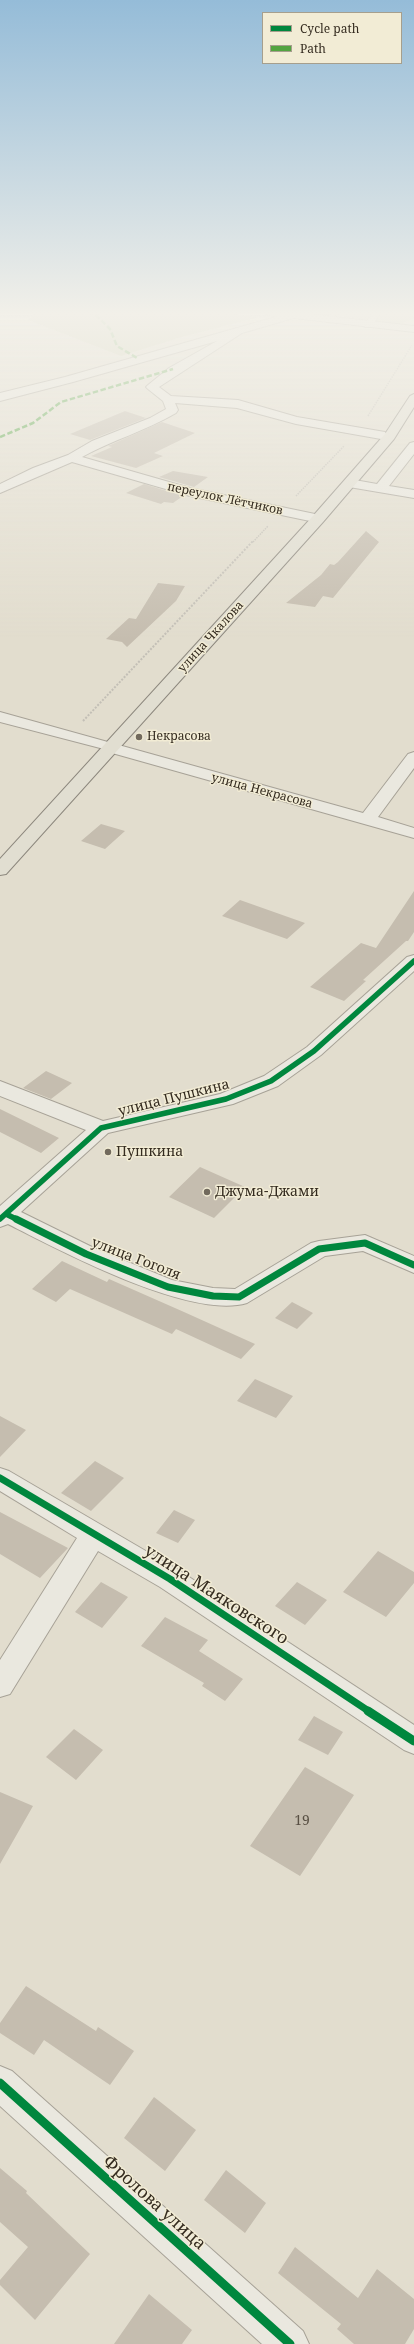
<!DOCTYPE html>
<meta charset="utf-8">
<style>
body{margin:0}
#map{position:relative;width:414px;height:2344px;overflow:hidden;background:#e2ddce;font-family:"Noto Serif",serif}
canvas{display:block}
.legend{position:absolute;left:262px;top:12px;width:140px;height:52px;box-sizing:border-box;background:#f2ecd5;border:1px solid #a69f8d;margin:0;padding:5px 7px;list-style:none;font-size:12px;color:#352c20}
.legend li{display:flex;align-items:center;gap:8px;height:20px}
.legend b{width:20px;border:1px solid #a69f8d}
</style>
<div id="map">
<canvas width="414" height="2344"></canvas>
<ul class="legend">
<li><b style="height:5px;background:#00873e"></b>Cycle path</li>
<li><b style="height:5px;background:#53a441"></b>Path</li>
</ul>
</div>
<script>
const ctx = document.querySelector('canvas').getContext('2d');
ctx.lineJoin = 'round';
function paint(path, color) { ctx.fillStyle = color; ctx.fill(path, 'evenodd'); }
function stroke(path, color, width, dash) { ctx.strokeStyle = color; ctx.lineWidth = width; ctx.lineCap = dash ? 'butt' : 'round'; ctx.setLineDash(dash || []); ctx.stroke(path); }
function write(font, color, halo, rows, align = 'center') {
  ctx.font = font + ' "Noto Serif",serif'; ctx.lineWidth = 3; ctx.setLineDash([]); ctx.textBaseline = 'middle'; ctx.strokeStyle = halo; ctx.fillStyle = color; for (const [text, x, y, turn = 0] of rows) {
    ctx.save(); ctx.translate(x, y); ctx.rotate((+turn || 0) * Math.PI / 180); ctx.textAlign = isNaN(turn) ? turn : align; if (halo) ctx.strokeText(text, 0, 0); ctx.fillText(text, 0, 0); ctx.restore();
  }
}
paint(new Path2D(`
 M36,312H214L259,317L182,337L121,356L28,320Z
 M307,312H414V319L399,324Z`), '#cfd1b2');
paint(new Path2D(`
 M125,411L146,418L90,440L70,434Z
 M162,422L195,433L154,453L163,456L136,468L91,456L112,447L108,446Z
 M173,471L208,477L194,487L159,477Z
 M144,484L183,496L173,503L164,502L161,504L126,493Z
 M366,531L379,542L333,598L323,596L315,607L286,603L321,575L330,564L334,565L338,562Z
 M158,583L185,586L176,601L127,647L122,642L106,639L129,618L136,619Z
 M101,824L125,831L105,849L81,841Z
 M414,891V932L408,941H406L363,980L366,981L344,1001L310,987L361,943L376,948Z
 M240,900L305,923L287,939L222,916Z
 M46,1071L72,1083L51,1099L23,1088Z
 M0,1109L59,1138L41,1153L0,1132Z
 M200,1167L245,1187L214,1218L169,1197Z
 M62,1261L107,1282L109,1279L184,1312L255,1344L241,1359L176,1329L172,1334L70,1289L56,1302L32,1289Z
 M292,1302L313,1313L297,1329L275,1318Z
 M255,1379L293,1396L276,1418L237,1401Z
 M0,1416L26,1430L0,1457Z
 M95,1461L124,1478L91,1511L61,1493Z
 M174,1510L195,1520L178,1543L156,1533Z
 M0,1512L68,1548L40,1578L0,1554Z
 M378,1551L414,1572V1583L386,1617L343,1592Z
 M101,1582L128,1597L102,1628L75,1612Z
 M297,1582L327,1600L305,1625L275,1606Z
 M165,1617L208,1640L199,1651L243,1679L225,1701L202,1686L204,1683L141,1646Z
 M314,1716L343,1732L328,1755L298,1740Z
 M74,1729L103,1750L76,1780L46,1757Z
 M305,1767L354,1795L300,1876L250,1846Z
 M0,1792L33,1806L0,1864Z
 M26,1986L96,2031L98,2027L134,2051L110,2085L44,2040L34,2055L0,2033V2023Z
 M154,2097L196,2130L165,2171L124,2138Z
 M0,2168L27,2191L26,2193L90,2254L35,2320L0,2285V2280L28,2247L0,2222Z
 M226,2170L266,2203L245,2233L204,2200Z
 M295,2247L358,2298L377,2269L414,2299V2329L405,2344H354L337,2329L341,2324L278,2273Z
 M149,2294L192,2330L182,2344H114Z`), '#c5bdaf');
const lane = new Path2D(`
 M374,312H381L371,327H365L364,325Z`);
const street = new Path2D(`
 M293,312L297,313V317L242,333L159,387L171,396L238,400L297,417L385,432L387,435L385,438L381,439L296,424L237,408L175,403L178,410L176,413C146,431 112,440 82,457L190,488L315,514L317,517L315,520L310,521L190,496L72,462L0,493V484L33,468L68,455L92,441L150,418L166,409L163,401L148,389L146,387L148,385L169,368L217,341L73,382L0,401V393L65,377Z
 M414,442V454L389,486L414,490V498L349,487L343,483L349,479L377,484L410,443Z
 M0,712L363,813L408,754L414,752V768L378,817L414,828V838L105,751L104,749L0,722Z
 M414,955V971L321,1055L278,1086L233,1104L108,1133L21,1212L94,1248L172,1280L213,1288L235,1289L311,1243L319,1241L365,1235L414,1256V1273L363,1251L325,1256L247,1303C190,1320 61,1251 8,1224L0,1227V1206L86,1130L0,1096V1081L103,1121L220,1094L264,1076L307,1047L407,957Z
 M0,1468L9,1471L180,1571L414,1725V1754L404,1750L160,1587L98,1551L10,1694L0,1697V1660L77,1538L0,1491Z
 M0,2066L12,2071L303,2331L309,2344H262L0,2106Z`);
const secondary = new Path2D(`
 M263,312H291L414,326V332L268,315Z`);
const primary = new Path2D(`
 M414,394V407L394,439L323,522L6,874L0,875V859L313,516L385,434L410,396Z`);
stroke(lane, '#a7a297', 2);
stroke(street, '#a7a297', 2);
stroke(secondary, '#979287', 2);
stroke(primary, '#8d887e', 2);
stroke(new Path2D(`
 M368,416L412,345
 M296,496L344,446
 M253,542L268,526`), '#c3bfb6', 1.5, [1.5, 1]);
stroke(new Path2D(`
 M83,721L253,541`), '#c3bfb6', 2, [2, 1.5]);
paint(lane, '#eae8df');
paint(street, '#eae8df');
paint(secondary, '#eae8df');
paint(primary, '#e1ded1');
stroke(new Path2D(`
 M88,312L97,316L110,329L117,346L137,358
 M0,437L33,423L61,402L173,369`), '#53a441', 2.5, [5.5, 2.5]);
stroke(new Path2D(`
 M6,1214L18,1220
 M0,1219L101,1128L226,1099L271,1081L314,1051L414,961`), '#00873e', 5.5);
stroke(new Path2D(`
 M16,1219L86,1254L168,1287L213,1296L239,1297L319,1249L365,1243L414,1265
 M0,1478L170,1579L370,1712`), '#00873e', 7);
stroke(new Path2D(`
 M368,1711L414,1741
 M0,2083L290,2344`), '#00873e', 9);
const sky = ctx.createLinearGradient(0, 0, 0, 640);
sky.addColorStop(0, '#95bcd8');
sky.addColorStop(0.49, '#f2f0e9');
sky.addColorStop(1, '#f2f0e900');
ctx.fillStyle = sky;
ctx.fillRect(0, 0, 414, 640);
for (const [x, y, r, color] of [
 [139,737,4,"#726a5d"],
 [108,1152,4,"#726a5d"],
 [207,1192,4,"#726a5d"]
]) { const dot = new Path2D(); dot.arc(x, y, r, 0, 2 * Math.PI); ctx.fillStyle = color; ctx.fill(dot); stroke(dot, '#f2ecd5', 1.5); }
write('12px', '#352c20', '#f2ecd5', [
 ["переулок Лётчиков",225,499,12],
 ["улица Чкалова",211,637,-48],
 ["улица Некрасова",262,791,15]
]);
write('12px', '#352c20', '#f2ecd5', [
 ["Некрасова",147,737]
], 'left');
write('14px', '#352c20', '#f2ecd5', [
 ["улица Пушкина",174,1098,-14],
 ["улица Гоголя",136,1259,21]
]);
write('14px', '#352c20', '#f2ecd5', [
 ["Пушкина",116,1152],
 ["Джума-Джами",215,1192]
], 'left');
write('14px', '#595044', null, [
 ["19",302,1821]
]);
write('17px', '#352c20', '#f2ecd5', [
 ["улица Маяковского",216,1595,33],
 ["Фролова улица",154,2203,42]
]);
</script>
